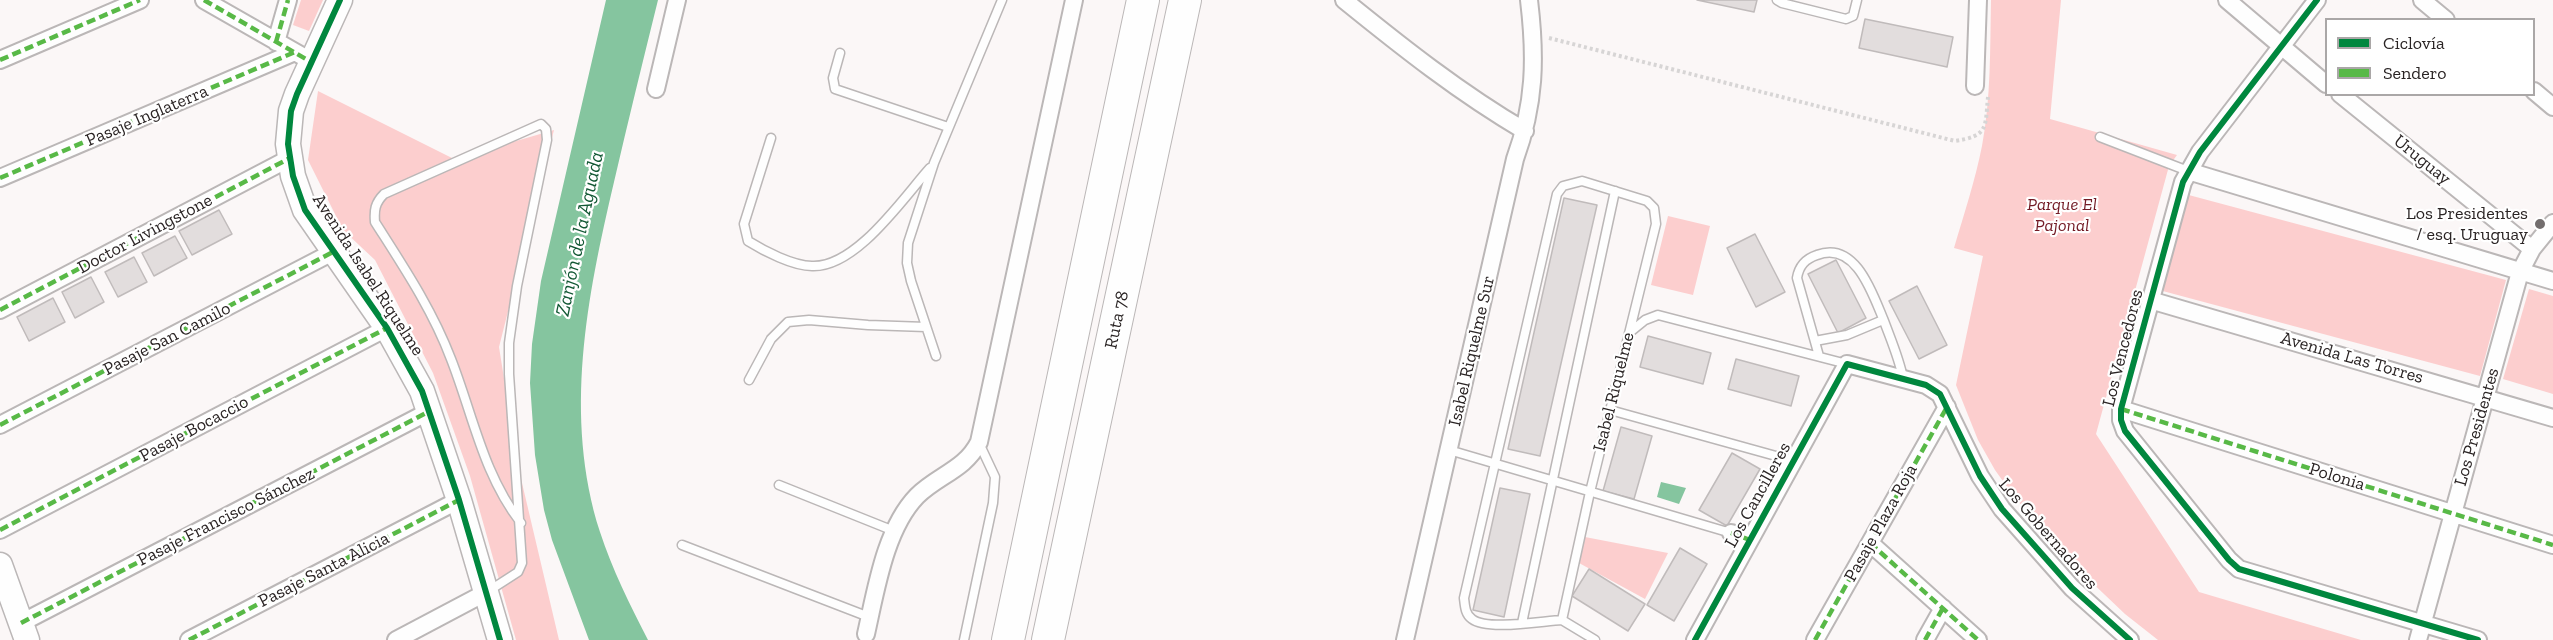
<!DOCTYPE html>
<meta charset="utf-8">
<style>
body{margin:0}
#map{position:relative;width:2553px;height:640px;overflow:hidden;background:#fbf7f7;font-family:"Zilla Slab",serif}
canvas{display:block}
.legend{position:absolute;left:2325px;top:18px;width:210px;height:78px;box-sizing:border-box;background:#fff;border:2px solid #aaa7a7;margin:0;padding:8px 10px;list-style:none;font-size:18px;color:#2a2424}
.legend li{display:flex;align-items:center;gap:12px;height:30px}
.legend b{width:30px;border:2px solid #aaa7a7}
</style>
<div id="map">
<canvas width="2553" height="640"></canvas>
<ul class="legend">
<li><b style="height:8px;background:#00873e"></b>Ciclovía</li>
<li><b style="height:8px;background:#58b947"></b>Sendero</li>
</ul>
</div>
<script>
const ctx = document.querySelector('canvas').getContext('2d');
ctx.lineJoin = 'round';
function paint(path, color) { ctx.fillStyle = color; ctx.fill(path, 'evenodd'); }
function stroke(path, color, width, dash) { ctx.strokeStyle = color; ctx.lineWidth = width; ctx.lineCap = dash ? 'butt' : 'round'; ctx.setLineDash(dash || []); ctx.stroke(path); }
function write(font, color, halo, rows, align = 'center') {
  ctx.font = font + ' "Zilla Slab",serif'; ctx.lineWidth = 4.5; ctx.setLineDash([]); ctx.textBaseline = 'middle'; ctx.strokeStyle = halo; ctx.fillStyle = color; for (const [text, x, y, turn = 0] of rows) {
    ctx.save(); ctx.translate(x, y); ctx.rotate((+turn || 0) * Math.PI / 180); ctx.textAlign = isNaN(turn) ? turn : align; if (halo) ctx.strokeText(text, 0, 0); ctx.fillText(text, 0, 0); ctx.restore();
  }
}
paint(new Path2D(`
 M301,0H323L309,31L293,25Z
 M1991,0H2061L2050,119L2177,155L2169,166L2096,434L2199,592L2361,640H2158L2125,614L2084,575L2015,498L1995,470L1978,440L1956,385L1983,256L1954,248C1964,214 1975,181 1982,146C1991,98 1990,49 1991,0Z
 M318,91L454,159L554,130L499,347L518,466L559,640H516L470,476L433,373L375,260L343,230L308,160Z
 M2185,194L2506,280L2480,376L2159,290Z
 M1668,216L1710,226L1693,295L1651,285Z
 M2529,289L2553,296V394L2503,379Z
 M1585,537L1668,553L1645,599L1579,563Z`), '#fccece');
paint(new Path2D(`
 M606,0H658C643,61 628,121 614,182C587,297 563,416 600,532C612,569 630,605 648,640H589L552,540L544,510L535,455L530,383L532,344L541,281Z
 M1661,482L1686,488L1679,504L1657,497Z`), '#85c59f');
const building = new Path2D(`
 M1697,0H1757L1754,12Z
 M1865,19L1953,37L1947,67L1859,48Z
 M1564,198L1597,205L1540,456L1508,449Z
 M219,210L232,234L192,255L179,231Z
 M1755,234L1785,292L1756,307L1727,248Z
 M175,236L187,258L154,276L142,253Z
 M134,257L147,282L118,297L105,272Z
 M1836,260L1866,318L1838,333L1808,274Z
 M91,277L104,302L75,318L62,292Z
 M1917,286L1947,345L1919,359L1889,301Z
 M53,298L65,322L29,341L17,317Z
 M1648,336L1711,353L1703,384L1640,367Z
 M1736,359L1799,376L1791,406L1728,389Z
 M1621,427L1652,436L1634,499L1603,491Z
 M1732,453L1760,469L1727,526L1699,510Z
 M1500,488L1530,494L1504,617L1473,610Z
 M1680,548L1707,564L1674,621L1647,605Z
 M1589,569L1645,604L1628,631L1572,596Z`);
paint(building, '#e2dddd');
stroke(building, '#c0bbbb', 1.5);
const lane = new Path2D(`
 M1777,0L1782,3L1846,19L1853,16L1857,0
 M840,53L833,78L835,89L948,127
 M2100,137L2188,171
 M771,138L744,224L748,241C764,251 793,266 812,266C856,268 903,198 930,168
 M1582,181L1647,201L1654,208L1656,224L1590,492L1562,620C1542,621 1487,631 1472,619C1465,614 1465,606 1464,598L1557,194L1563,186Z
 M1629,333L1645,320L1658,315L1847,364
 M1815,341L1847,335L1883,320
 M936,356L911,281L907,263L908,243L934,163L1002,0
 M1819,356L1797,278C1799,266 1805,259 1817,255C1856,240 1873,295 1884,321C1891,340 1899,358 1903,378
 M749,380L771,339L788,322L809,320L868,325L926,327
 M1610,410L1794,461
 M1449,450L1731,533
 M779,485L894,531
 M682,545L869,617
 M487,592L518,572L522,563L509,374V343L517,286L547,140L546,129L541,124L384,194C375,203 374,210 375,222C403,266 432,309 451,359C473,415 483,474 521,523
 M1562,620L1595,640
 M1522,623L1615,191
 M964,640L993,503L995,477L979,443`);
const street = new Path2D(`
 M204,0L302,56
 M1344,0C1402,47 1460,93 1525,131
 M2227,0L2326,84
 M2317,0L2200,152L2183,182L2121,409V420L2125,431L2229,560L2239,569L2478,640
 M2422,0L2446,20
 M276,42L288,0
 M0,60L140,0
 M1975,86L1978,0
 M656,89L677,0
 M2534,91L2553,107
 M2340,94L2532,249
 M2188,171L2553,281
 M0,178L295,52
 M2150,300L2553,418
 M0,310L290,158
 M2121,409L2553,545
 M0,425L333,252
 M0,530L387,328
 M1731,533L1750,540
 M1870,543L1978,640
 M21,623L430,411
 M866,634C876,590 885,529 917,496C938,475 965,470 979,442L1074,0
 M189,640L459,500
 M396,640L485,593
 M1405,640L1515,159C1535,104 1536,58 1529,0
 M1695,640L1847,364L1926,385L1940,394L1980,476L2002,509L2072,588L2130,640
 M1815,640L1947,407
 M1925,640L1943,608
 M2418,640L2520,272L2532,249L2553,223`);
const secondary = new Path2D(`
 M340,0L297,94L291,111L288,144L293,176L305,210L387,328L422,391L459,500L500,640
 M0,565L27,640`);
const highway = new Path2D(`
 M1008,640L1143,0
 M1048,640L1185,0`);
stroke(lane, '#bbb7b7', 11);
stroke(street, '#bbb7b7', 20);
stroke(secondary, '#bbb7b7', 27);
stroke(highway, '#bbb7b7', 34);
stroke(new Path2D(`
 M1549,38L1955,141C1989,136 1985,127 1988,97`), '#d7d5d5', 4, [3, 3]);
stroke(lane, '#fefefe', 8);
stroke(street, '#fefefe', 16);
stroke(secondary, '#fefefe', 24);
stroke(highway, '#fefefe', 32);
stroke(new Path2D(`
 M204,0L311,62
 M276,42L288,0
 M0,60L140,0
 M0,178L295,52
 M0,310L290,158
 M2121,409L2553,545
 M0,425L333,252
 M0,530L387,328
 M1731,533L1750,540
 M1870,543L1978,640
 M21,623L430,411
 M189,640L459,500
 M1815,640L1947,407
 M1925,640L1943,608`), '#58b947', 4.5, [9, 4.5]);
stroke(new Path2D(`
 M340,0L297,94L291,111L288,144L293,176L305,210L387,328L422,391L459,500L500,640
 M2317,0L2200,152L2183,182L2121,409V420L2125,431L2229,560L2239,569L2478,640
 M1695,640L1847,364L1926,385L1940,394L1980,476L2002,509L2072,588L2130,640`), '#00873e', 6);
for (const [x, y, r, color] of [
 [2540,224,6,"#736e6e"]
]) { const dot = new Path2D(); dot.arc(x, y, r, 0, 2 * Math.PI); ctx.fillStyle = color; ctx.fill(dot); stroke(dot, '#fff', 2); }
write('18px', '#2a2424', '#fff', [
 ["Pasaje Inglaterra",147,116,-23],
 ["Uruguay",2422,160,39],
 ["Doctor Livingstone",145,234,-28],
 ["Avenida Isabel Riquelme",368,275,57],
 ["Ruta 78",1117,320,-78],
 ["Pasaje San Camilo",167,339,-27],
 ["Los Vencedores",2123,348,-76],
 ["Isabel Riquelme Sur",1472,351,-77],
 ["Avenida Las Torres",2352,358,16],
 ["Isabel Riquelme",1614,392,-76],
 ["Los Presidentes",2477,427,-74],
 ["Pasaje Bocaccio",194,429,-28],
 ["Polonia",2337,477,17],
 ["Los Cancilleres",1758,495,-61],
 ["Pasaje Francisco Sánchez",226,517,-27],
 ["Pasaje Plaza Roja",1881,523,-61],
 ["Los Gobernadores",2048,534,49],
 ["Pasaje Santa Alicia",324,570,-27]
]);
write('italic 18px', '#731b25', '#fff', [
 ["Parque El",2062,205],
 ["Pajonal",2062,226]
]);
write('18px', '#2a2424', '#fff', [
 ["Los Presidentes",2528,214],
 ["/ esq. Uruguay",2528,235]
], 'right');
write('italic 20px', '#125834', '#fff', [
 ["Zanjón de la Aguada",580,234,-78]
]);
</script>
